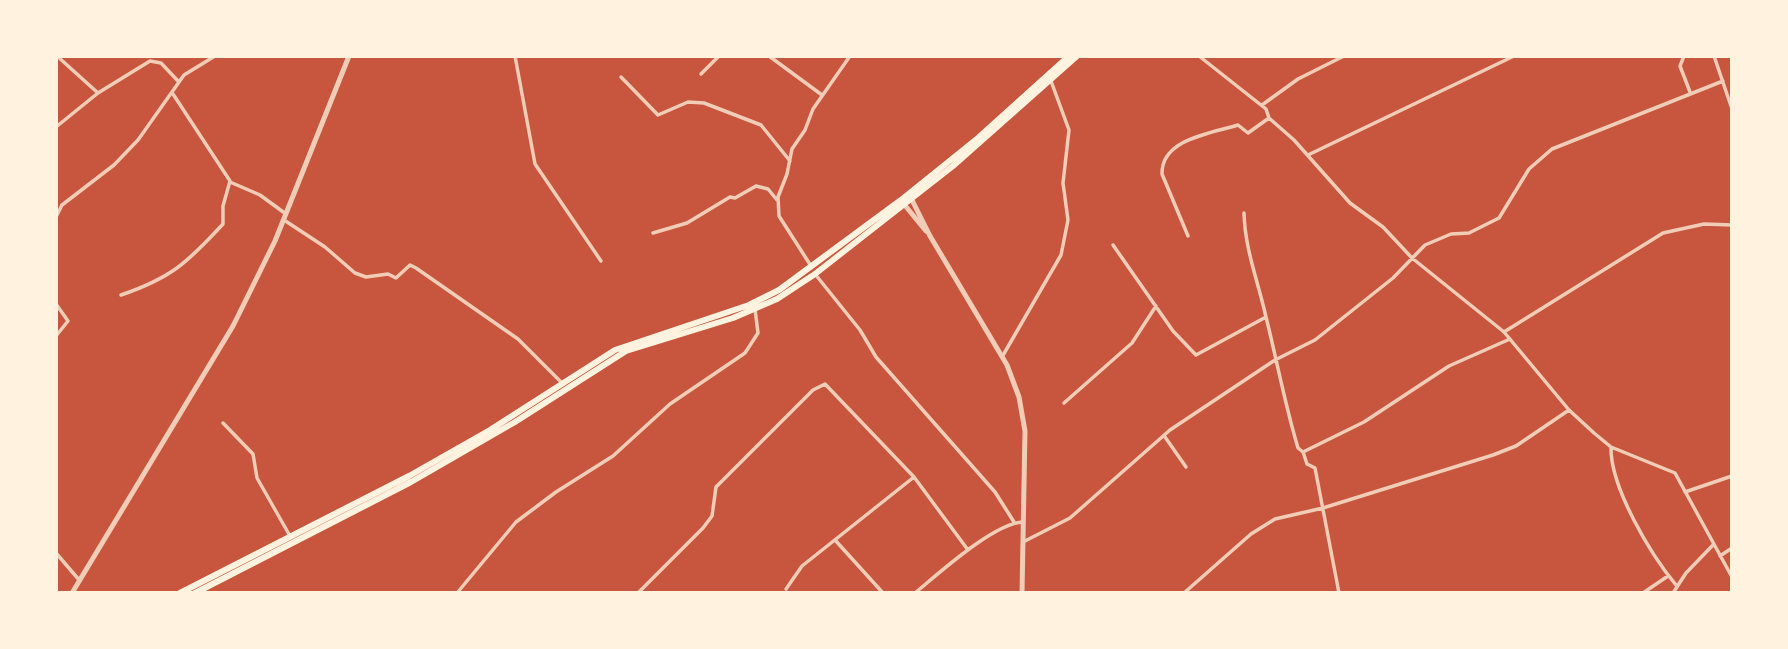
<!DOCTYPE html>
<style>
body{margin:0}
#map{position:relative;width:1788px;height:649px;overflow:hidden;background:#c8553d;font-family:"Source Serif 4",serif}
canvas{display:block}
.frame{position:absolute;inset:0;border:58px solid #fff3e0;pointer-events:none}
</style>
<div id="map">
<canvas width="1788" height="649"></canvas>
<div class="frame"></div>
</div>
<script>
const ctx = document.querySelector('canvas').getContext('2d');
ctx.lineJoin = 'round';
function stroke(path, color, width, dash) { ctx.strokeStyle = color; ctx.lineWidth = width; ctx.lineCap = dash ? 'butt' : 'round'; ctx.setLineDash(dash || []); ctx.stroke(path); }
stroke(new Path2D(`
 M57,56L98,93
 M515,56L535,164L601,261
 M769,56L822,95
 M1199,56L1266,109L1269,118L1294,140L1350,203L1383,227L1412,258L1504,332L1569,410L1594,433L1611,447L1675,473L1732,577
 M1684,56L1680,66L1690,92
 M1714,56L1732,109
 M701,74L719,56
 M621,77L658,115L688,102L704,103L761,125L790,161
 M1262,105L1298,79L1344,56
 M56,127L98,93L150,61L161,63L178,81
 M1308,155L1514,56
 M230,182L260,195L286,214
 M1244,213C1245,250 1258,281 1266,317C1277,361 1285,405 1298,448L1303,452L1364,422L1449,366L1510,339
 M56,217L62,205L114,165L138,140L184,75L215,56
 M284,220L325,247L355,273L366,277L388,274L396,278L410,265L416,268L518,339L562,383
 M653,233L687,223L730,197L735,198L756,186L768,189L777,200
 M1188,236L1162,174C1161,139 1212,133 1238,125L1248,133L1269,118
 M1113,245L1173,331L1196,355L1266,317
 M811,266L779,216L778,197L787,174L792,149L805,130L813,109L850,56
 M815,274L860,330L876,357L995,492L1014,522
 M121,295C171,278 187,263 223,224V206L230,181L173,94
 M56,304L68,321L56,336
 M1504,332L1663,233L1704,224L1732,225
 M1002,357L1061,255L1068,220L1063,183L1069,130L1051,81
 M1064,403L1132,343L1156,306
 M223,423L253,454L257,478L290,536
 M1165,437L1186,467
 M1611,447C1610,487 1651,555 1676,585
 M1303,452L1307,464L1315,468L1339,593
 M1685,492L1732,476
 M835,540L883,593
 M1023,542L1070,518L1170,430L1275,360L1315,340L1393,278L1425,245L1451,234L1469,233L1499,218L1529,169L1552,149L1723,81
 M56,553L80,581
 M1720,556L1732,548
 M786,589L802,566L914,477
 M457,593L516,522L556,492L613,456L670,404L745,353L758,333L755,309
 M638,593L703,528L712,516L716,487L813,390L825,384L914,477L968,550
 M915,593C938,574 994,523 1023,522
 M1184,593L1251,534L1275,519L1323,508L1493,455L1516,446L1569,410
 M1643,593L1668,576
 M1673,593L1686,573L1713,545`), '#f1ccb7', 3.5);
stroke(new Path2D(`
 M911,198L930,236L1007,365L1019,397L1025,431L1022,593
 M903,203L926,231
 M72,593L233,326L275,241L349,56`), '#f1ccb7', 5);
stroke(new Path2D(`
 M180,593L409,476L490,430L615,350L749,305L779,290L901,200L978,138L1069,56
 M195,593L411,482L515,422L626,351L733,318L777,299L815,274L953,166L1077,56`), '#fff3e0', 6);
</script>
